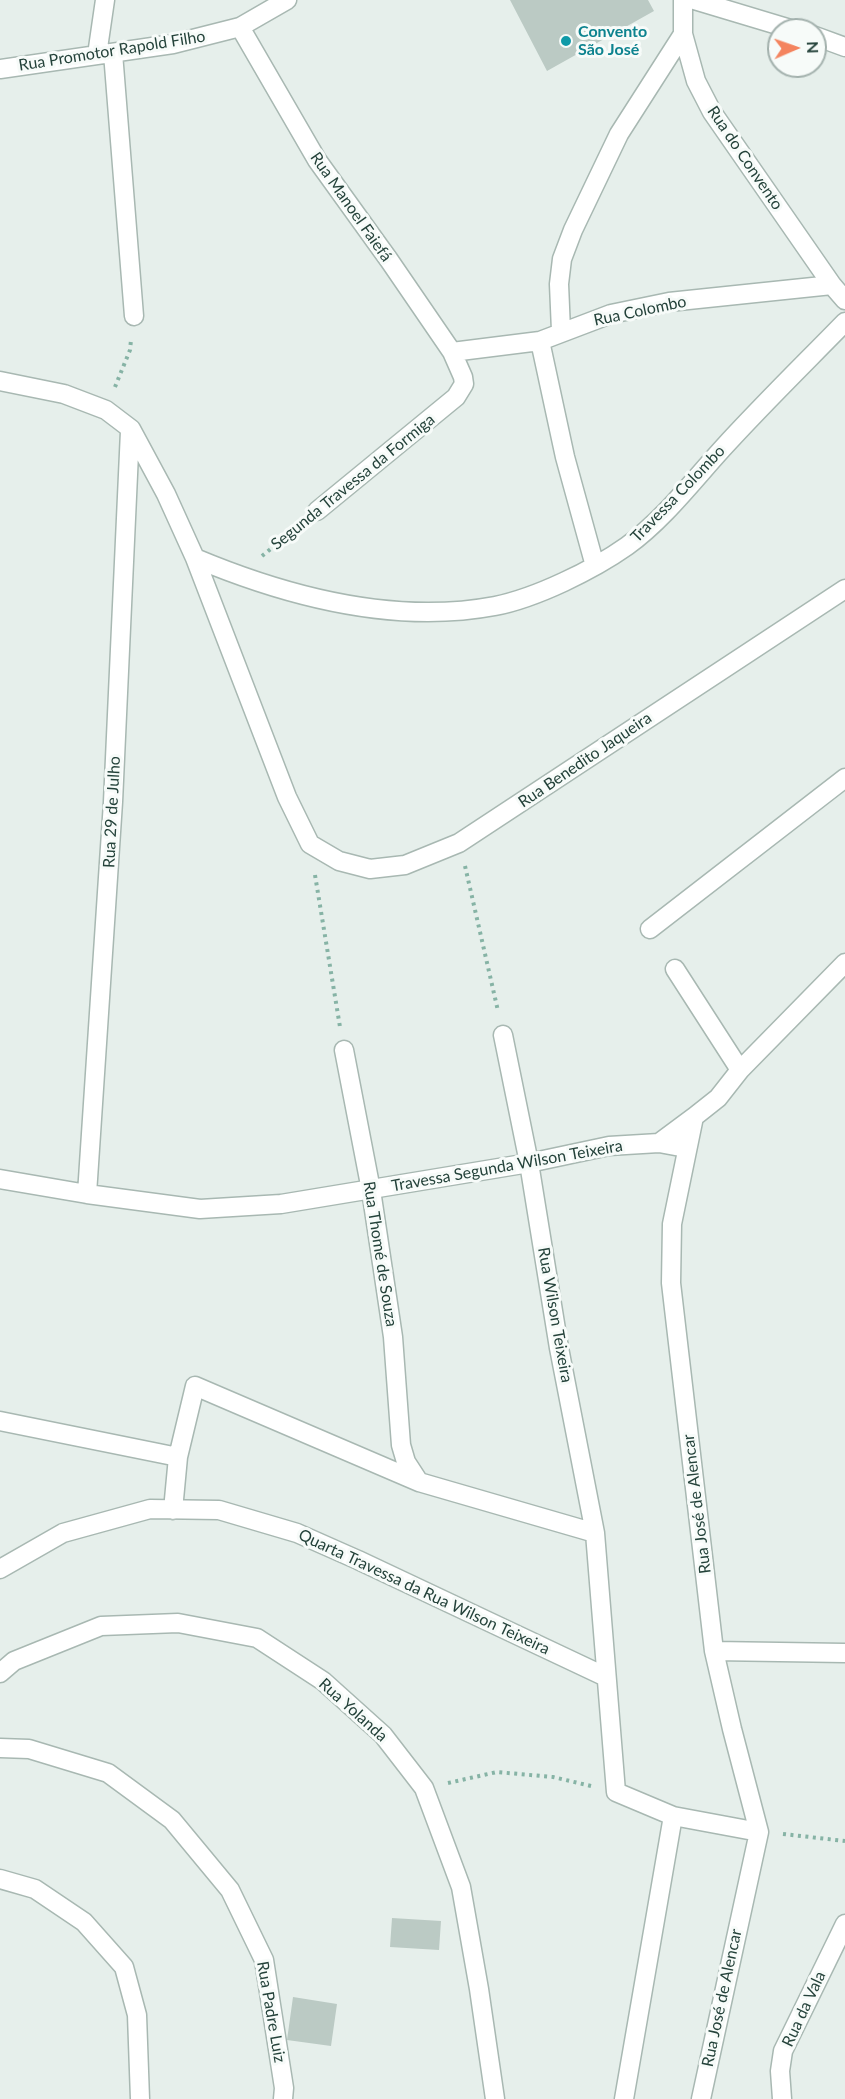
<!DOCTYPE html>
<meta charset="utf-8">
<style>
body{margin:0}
#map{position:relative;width:845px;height:2099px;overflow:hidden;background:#e6efeb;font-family:Lato,sans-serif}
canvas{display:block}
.north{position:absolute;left:767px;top:18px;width:60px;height:60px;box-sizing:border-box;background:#f7fbf9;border:2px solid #a3b1ad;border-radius:50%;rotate:88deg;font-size:16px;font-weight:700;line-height:24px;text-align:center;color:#24423a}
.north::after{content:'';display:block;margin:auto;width:21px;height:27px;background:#f4845f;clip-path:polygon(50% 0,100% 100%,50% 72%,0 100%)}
</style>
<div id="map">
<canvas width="845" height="2099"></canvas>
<div class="north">N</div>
</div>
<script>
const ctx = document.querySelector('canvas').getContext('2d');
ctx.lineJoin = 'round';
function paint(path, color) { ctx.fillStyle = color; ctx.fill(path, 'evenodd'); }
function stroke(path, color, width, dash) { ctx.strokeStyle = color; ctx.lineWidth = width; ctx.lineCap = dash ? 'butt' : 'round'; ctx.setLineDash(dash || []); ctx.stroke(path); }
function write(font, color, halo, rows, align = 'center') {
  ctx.font = font + ' Lato,sans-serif'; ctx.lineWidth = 6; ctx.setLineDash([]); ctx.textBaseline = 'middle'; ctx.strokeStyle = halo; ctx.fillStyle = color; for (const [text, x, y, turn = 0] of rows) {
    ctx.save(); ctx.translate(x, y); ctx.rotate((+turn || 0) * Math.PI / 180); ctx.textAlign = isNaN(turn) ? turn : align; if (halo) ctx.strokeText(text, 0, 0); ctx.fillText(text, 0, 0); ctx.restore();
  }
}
paint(new Path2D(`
 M510,0H648L654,11L547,71Z
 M392,1918L441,1921L439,1950L390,1947Z
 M293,1997L337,2004L331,2046L287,2040Z`), '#bbcac4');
const minor = new Path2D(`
 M683,0V34L696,81L712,112L832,285L845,300
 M694,0L794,30
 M240,27L317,160L389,260L452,352L463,377L464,384L456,397L317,511
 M815,36L845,47
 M113,53L134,316
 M97,55L105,0
 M0,69L173,44L240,27L287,0
 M561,331L559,284L562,259L573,230L619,134L683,34
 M540,341L565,457L595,566
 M452,352L540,341L611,314L669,302L832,285
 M0,381L64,394L106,410L131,429L166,494L195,558L287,797L310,844L339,861L370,869L405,865L459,843L845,589
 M195,558C288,597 394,625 495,606C536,598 593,570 627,546C663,520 692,482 722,449C762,405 804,364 845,322
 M650,929L845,778
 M675,969L740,1070
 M503,1035L529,1163L559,1348L595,1533L616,1792L673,1816L759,1832
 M344,1050L371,1190L393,1337L401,1445L406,1462L419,1482L595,1533
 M659,1143L694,1117
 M0,1179L87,1194L200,1209L281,1204L529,1163L609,1146L659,1143L686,1148
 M87,1194L113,802L130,431
 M0,1421L178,1457
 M173,1510L178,1457L195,1386L419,1482
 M0,1569L63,1533L150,1509L219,1510L297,1533L358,1560L606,1677
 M714,1651L845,1653
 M0,1673L14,1661L101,1626L178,1623L257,1638L323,1681L383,1735L424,1788L461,1887L479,1989L495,2099
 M0,1748L29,1749L108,1773L172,1820L230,1890L264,1960L284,2088L283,2099
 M0,1879L35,1889L84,1922L124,1967L137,2015L140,2099
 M624,2099L673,1816
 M701,2099L759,1832L732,1729L714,1651L671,1283L672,1224L694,1117L718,1098L740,1070L845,963
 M782,2099L780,2071L783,2051L845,1924`);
stroke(minor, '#a8b8b2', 21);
stroke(new Path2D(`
 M115,387L130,350L131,340
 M262,556L298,527
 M465,866L498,1011
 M315,875L340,1027
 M448,1783L497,1772L553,1777L591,1786
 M783,1834L845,1841`), '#86b3a5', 4, [3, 4.5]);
stroke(minor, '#fff', 18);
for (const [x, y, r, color] of [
 [566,41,6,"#0f9aa8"]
]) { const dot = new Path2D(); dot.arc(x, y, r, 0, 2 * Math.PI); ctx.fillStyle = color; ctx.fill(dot); stroke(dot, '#f7fbf9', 2); }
write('bold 16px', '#0d838f', '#f7fbf9', [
 ["Convento",578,32],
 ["São José",578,50]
], 'left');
write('16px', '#24423a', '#f7fbf9', [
 ["Rua Promotor Rapold Filho",112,51,-9],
 ["Rua do Convento",745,158,56],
 ["Rua Manoel Faiefá",351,207,55],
 ["Rua Colombo",640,311,-12],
 ["Segunda Travessa da Formiga",353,482,-39],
 ["Travessa Colombo",678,494,-46],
 ["Rua Benedito Jaqueira",585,760,-34],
 ["Rua 29 de Julho",112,812,-87],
 ["Travessa Segunda Wilson Teixeira",507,1166,-10],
 ["Rua Thomé de Souza",380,1254,81],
 ["Rua Wilson Teixeira",555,1315,80],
 ["Rua José de Alencar",697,1504,-97],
 ["Quarta Travessa da Rua Wilson Teixeira",424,1592,25],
 ["Rua Yolanda",353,1710,42],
 ["Rua José de Alencar",722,1998,-78],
 ["Rua da Vala",804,2009,-65],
 ["Rua Padre Luiz",271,2012,80]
]);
</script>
